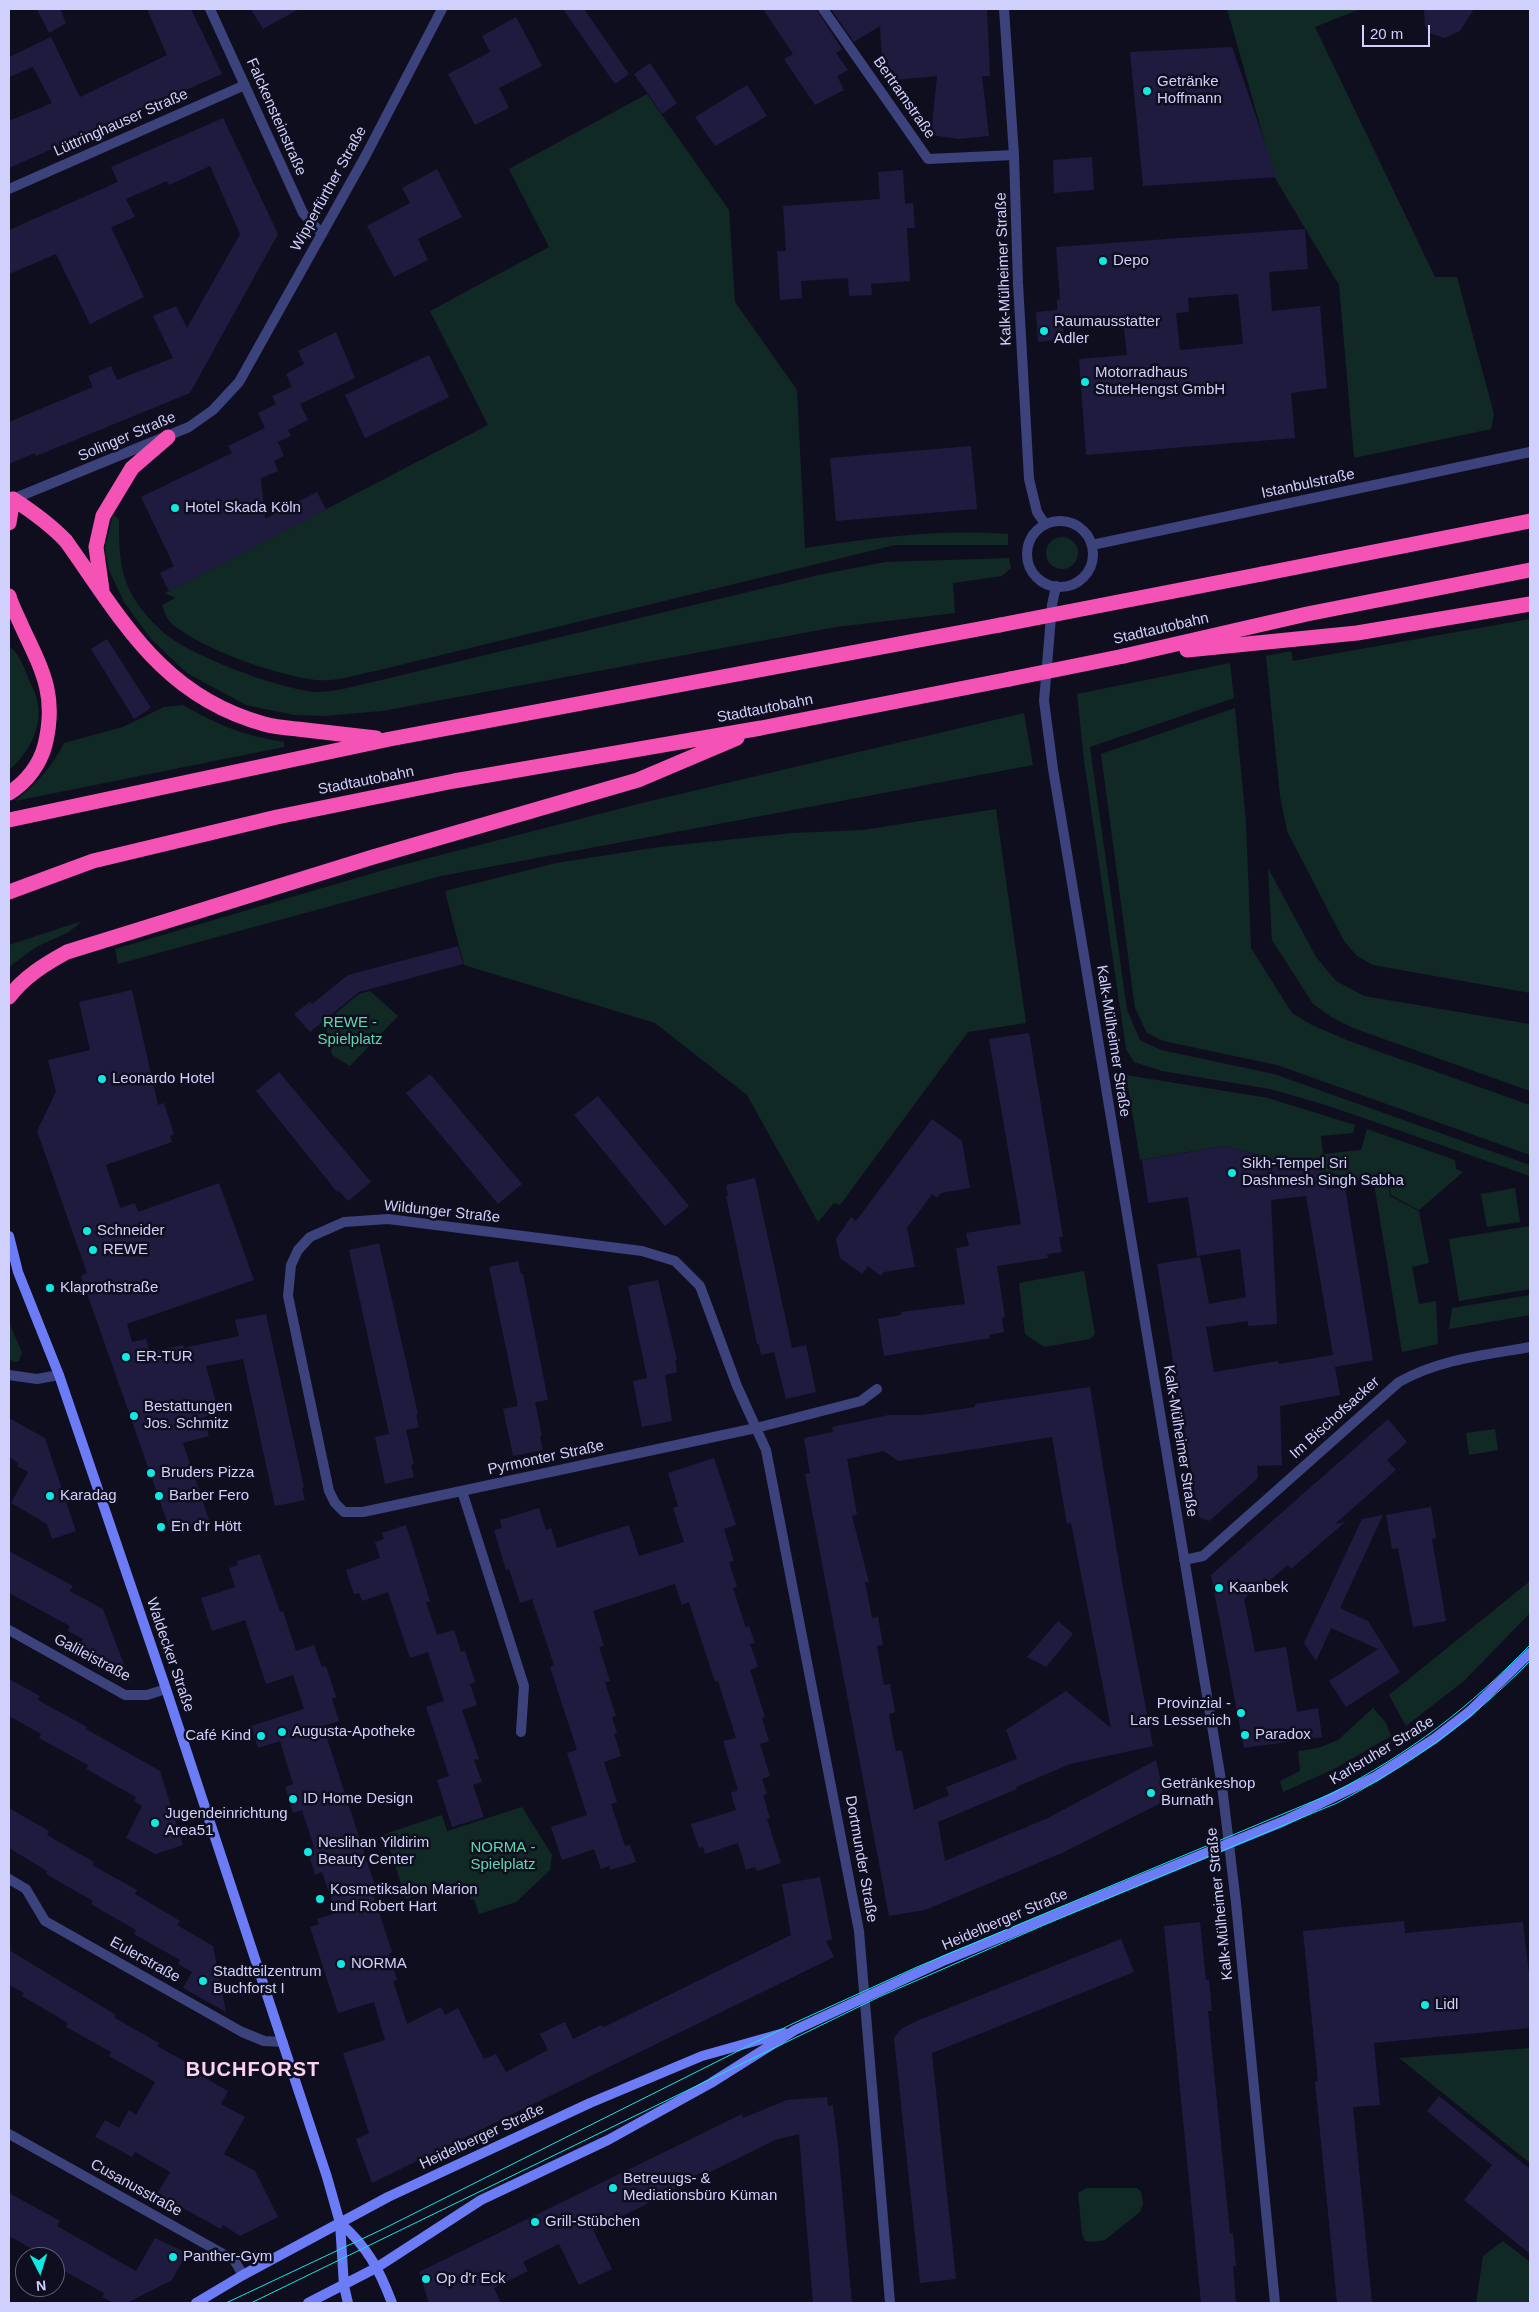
<!DOCTYPE html>
<meta charset="utf-8">
<style>
body{margin:0}
#map{position:relative;width:1539px;height:2312px;overflow:hidden;background:#0f0e1f;font-family:Arial,sans-serif}
canvas{display:block}
.frame{position:absolute;inset:0;border:10px solid #cfd0fc;pointer-events:none}
.north{position:absolute;left:15px;top:2247px;width:50px;height:50px;box-sizing:border-box;background:#0f0e1f;border:1px solid #5c5c77;border-radius:50%;rotate:175deg;font-size:14px;font-weight:700;line-height:20px;text-align:center;color:#cfd0fc}
.north::after{content:'';display:block;margin:auto;width:18px;height:22px;background:#0fe9e3;clip-path:polygon(50% 0,100% 100%,50% 72%,0 100%)}
.scale{position:absolute;left:1362px;top:25px;width:68px;height:22px;box-sizing:border-box;border:2px solid #cfd0fc;border-top:0;padding-left:6px;font-size:15px;line-height:18px;white-space:nowrap;color:#cfd0fc;-webkit-text-stroke:4px #0f0e1f;paint-order:stroke}
</style>
<div id="map">
<canvas width="1539" height="2312"></canvas>
<div class="frame"></div>
<div class="north">N</div>
<div class="scale">20 m</div>
</div>
<script>
const ctx = document.querySelector('canvas').getContext('2d');
ctx.lineJoin = 'round';
function paint(path, color) { ctx.fillStyle = color; ctx.fill(path, 'evenodd'); }
function stroke(path, color, width, dash) { ctx.strokeStyle = color; ctx.lineWidth = width; ctx.lineCap = dash ? 'butt' : 'round'; ctx.setLineDash(dash || []); ctx.stroke(path); }
function write(font, color, halo, rows, align = 'center') {
  ctx.font = font + ' Arial,sans-serif'; ctx.lineWidth = 5; ctx.setLineDash([]); ctx.textBaseline = 'middle'; ctx.strokeStyle = halo; ctx.fillStyle = color; for (const [text, x, y, turn = 0] of rows) {
    ctx.save(); ctx.translate(x, y); ctx.rotate((+turn || 0) * Math.PI / 180); ctx.textAlign = isNaN(turn) ? turn : align; if (halo) ctx.strokeText(text, 0, 0); ctx.fillText(text, 0, 0); ctx.restore();
  }
}
paint(new Path2D(`
 M1227,9H1360L1315,27L1435,277H1457L1494,414L1491,429L1354,458L1339,285L1275,178Z
 M647,94L729,210L735,302L797,390L805,548C872,538 939,529 1008,534V545H895L371,672C355,675 335,682 318,680C280,677 198,648 170,622C166,617 164,610 162,605L175,598L165,593L488,425L430,311L549,247L509,169Z
 M113,514L119,520C119,546 119,569 131,593C139,609 155,626 168,636C196,658 282,690 317,692C335,692 355,686 373,682L819,575L885,562L1009,558L1011,568L1002,576L953,583L955,613L836,627L382,711L324,716L294,715L246,705L187,673L151,639L124,602L109,570L105,549Z
 M1046 553a16 16 0 1 1 32 0a16 16 0 1 1-32 0Z
 M1530,619V993L1373,965L1357,956L1344,941L1287,831L1280,796L1266,656L1291,651L1293,661Z
 M9,646C18,653 23,664 27,675C31,685 37,694 38,705C42,729 27,755 9,770Z
 M1230,663L1234,698L1090,747L1127,1010L1140,1040L1161,1050L1274,1074L1530,1165V1176L1326,1105L1270,1089L1162,1071L1134,1062L1126,1049L1084,760L1077,694Z
 M183,705C218,725 244,736 284,742V747L15,801C36,784 52,767 64,743L123,727L164,707Z
 M1235,708L1246,823L1251,948L1292,1013L1312,1025L1349,1041L1530,1105V1155L1277,1065L1163,1041L1147,1033L1135,1008L1101,754Z
 M1024,713L1033,765L441,876L118,964L115,949L394,867L642,803Z
 M996,809L1026,1023L968,1032L840,1205L834,1203L818,1222L747,1095L655,1023L464,965L445,891L556,863L659,847L793,833L863,830Z
 M1268,868L1316,957L1336,981L1364,996L1530,1024V1091L1353,1028L1333,1018L1313,1004L1272,940Z
 M82,921L69,932L36,947L9,967V945Z
 M370,991L398,1016L350,1066L332,1055L325,1022L359,994Z
 M1126,1075L1268,1098L1355,1125L1353,1133L1321,1136L1323,1154L1361,1150L1367,1129L1455,1160L1456,1169L1463,1172L1419,1210L1391,1195L1388,1180L1390,1196L1419,1211L1429,1263L1412,1267L1419,1304L1436,1301L1438,1344L1402,1352L1374,1184L1224,1146L1140,1160Z
 M1515,1188L1520,1222L1487,1227L1481,1194Z
 M1530,1226V1289L1459,1301L1449,1239Z
 M1084,1271L1095,1334L1090,1339L1044,1347L1025,1334L1019,1283Z
 M1530,1295V1315L1449,1329L1452,1308Z
 M9,1322L22,1353L19,1361L14,1362L9,1359Z
 M1495,1429L1498,1450L1469,1455L1466,1433Z
 M1530,1581V1613L1465,1680L1406,1726L1389,1695Z
 M1373,1708L1386,1723L1391,1736L1336,1768L1283,1792L1280,1781L1300,1771L1298,1751L1318,1748L1338,1740Z
 M522,1807L552,1855L550,1870L516,1902L479,1914L474,1899L471,1900L467,1883L448,1890L446,1885L406,1899L385,1834L442,1815L447,1831Z
 M1530,2048V2163L1399,2058Z
 M1087,2188H1137L1141,2192L1143,2204L1140,2212L1105,2240L1093,2242L1085,2241L1082,2234L1078,2193Z
 M1503,2241L1530,2262V2303H1476L1483,2256Z`), '#112925');
paint(new Path2D(`
 M37,9H60L66,23L49,33Z
 M147,9H191L222,74L9,168V121L52,103L33,67L9,77V57L51,37L80,97L167,55Z
 M251,9H299L263,29Z
 M563,9H584L629,74L615,84Z
 M763,9H816L842,49L836,53L848,70L837,76L844,90L815,105L784,59L793,54Z
 M831,9H987L990,76H982L989,136L959,139L931,135L937,76L894,80L893,70H888L887,60H882L880,26L854,42Z
 M1424,9H1474L1460,31L1445,38L1430,33L1425,26Z
 M516,17L542,66L499,88L509,108L475,125L448,74L490,52L482,36Z
 M1232,47L1277,177L1143,186L1130,52Z
 M650,63L677,103L662,114L634,74Z
 M747,85L767,116L715,146L695,117Z
 M223,118L278,234L190,393L36,456L35,453L9,464V422L93,387L88,376L111,366L117,380L173,358L153,316L176,306L187,328L240,234L210,166L169,185L167,181L126,199L135,217L111,227L144,297L90,324L56,254L9,274V230L118,182L111,167Z
 M1092,157L1094,190L1054,193L1053,160Z
 M437,169L462,217L418,239L428,260L394,277L367,226L410,203L402,188Z
 M903,170L905,204L913,203L915,228H907L910,281L871,284L872,295L849,296L848,278L801,281L802,298L780,300L777,251H786L783,206L880,199L878,172Z
 M1305,229L1308,269L1269,272L1272,311L1320,306L1327,388L1291,393L1295,438L1086,455L1079,359L1127,355L1123,320L1063,326L1064,339L1038,342L1036,312L1057,310V300L1060,299L1056,247ZM1238,294L1243,344L1180,350L1176,313L1189,312L1188,298Z
 M336,332L355,378L300,404L308,420L288,430L291,436L278,442L284,456L274,461L278,471L261,478L265,519L317,492L326,510L169,591L160,573L174,566L141,497L232,453L228,446L265,428L258,413L276,404L272,396L292,387L286,374L304,364L298,351Z
 M429,355L449,397L365,438L345,395Z
 M971,446L977,509L836,521L830,458Z
 M107,639L151,708L134,719L91,649Z
 M458,946L463,964L359,992L310,1032L294,1014L310,1002L312,1004L348,975Z
 M132,990L158,1105L164,1103L174,1134L170,1136L172,1142L106,1165L120,1208L135,1203L138,1212L219,1183L254,1280L127,1324L132,1342L146,1339L150,1352L183,1345L184,1348L239,1336L235,1320L266,1314L304,1487L302,1488L305,1500L275,1506L243,1359L206,1366L219,1413L204,1417L209,1436L183,1443L209,1520L170,1530L81,1276L87,1273L37,1131L56,1092L48,1060L90,1050L79,1002Z
 M1029,1033L1063,1237H1059L1062,1252L1047,1254L1048,1258L997,1266L1005,1317L1002,1318L1004,1332L989,1335L990,1338L884,1356L878,1319L901,1315V1312L965,1304L956,1248L969,1246L966,1233L1021,1224L989,1039Z
 M279,1072L371,1182L348,1201L339,1191L337,1192L256,1091Z
 M430,1074L522,1184L498,1204L406,1093Z
 M598,1096L689,1206L665,1226L574,1115Z
 M932,1119L962,1141L970,1188L941,1193L937,1198L932,1194L907,1228L915,1267L884,1272L881,1276L868,1266L862,1274L840,1258L836,1239L851,1217L856,1221Z
 M1224,1146L1324,1171L1327,1189L1345,1187L1373,1360L1335,1367L1340,1395L1280,1406L1282,1465L1257,1466L1258,1478L1209,1521L1199,1517L1157,1264L1200,1257L1209,1304L1246,1297L1240,1249L1197,1256L1188,1197L1148,1203L1142,1160ZM1306,1196L1333,1355L1279,1364L1278,1361L1214,1372L1206,1327L1248,1321V1326L1277,1324L1271,1200Z
 M755,1178L792,1348L806,1345L816,1392L786,1399L774,1352L761,1355L759,1344H757L726,1196H728L726,1185Z
 M379,1243L418,1414L416,1415L419,1427L406,1430L414,1464L411,1465L414,1477L385,1484L375,1437L389,1434L349,1250Z
 M518,1261L521,1274H523L548,1400L535,1402L542,1436L540,1437L543,1450L513,1456L503,1409L533,1403L518,1406L489,1267Z
 M658,1280L677,1360H675L677,1372L665,1375L672,1421L642,1427L633,1381L647,1378L628,1286Z
 M1090,1387L1122,1582L1153,1746L1070,1764L1016,1787L1017,1789L938,1822L945,1861L1048,1818L1156,1760L1165,1801L1062,1853L925,1910L889,1916L805,1474L810,1473L804,1438L833,1432L832,1427L889,1415H922L975,1407V1404ZM1052,1437L1067,1524L1071,1523L1111,1728L1066,1691L1006,1730L1017,1759L946,1787L949,1795L914,1810L902,1750L896,1751L892,1732L889,1714L895,1712L890,1684L884,1685L877,1646L883,1645L878,1617L872,1618L865,1582H869L852,1516L857,1514L847,1459L884,1451L898,1461Z
 M9,1418L45,1438L76,1531L52,1539L47,1524L11,1503L28,1472L17,1466L18,1463L9,1457Z
 M1388,1419L1407,1442L1387,1460L1396,1470L1335,1524L1345,1522L1291,1569L1288,1565L1269,1581L1267,1579L1244,1599L1255,1652L1286,1647L1297,1712L1318,1708L1322,1737L1244,1748L1211,1575Z
 M714,1458L736,1525L724,1529L734,1561L729,1562L737,1587L733,1588L746,1628L749,1626L755,1643L750,1644L758,1667L750,1670L765,1717L762,1718L769,1741L760,1744L770,1776L762,1779L767,1794L763,1795L770,1818L767,1819L781,1863L757,1871L755,1867L746,1870L738,1843L705,1854L703,1847L699,1848L691,1824L736,1810L731,1793L738,1790L723,1741L736,1738L718,1681L715,1682L689,1602L682,1605L675,1584L593,1611L604,1646L599,1647L610,1681L605,1682L616,1716L612,1717L617,1733L614,1734L621,1756L604,1762L617,1802L611,1804L625,1846L630,1845L636,1862L610,1870L609,1866L601,1869L594,1849L562,1860L551,1827L587,1815L567,1753L577,1750L550,1667L554,1665L532,1599L520,1603L509,1569L506,1570L494,1530L502,1528L500,1520L539,1508L546,1530L551,1528L557,1548L629,1525L639,1556L684,1542L673,1508L678,1506L668,1473Z
 M1431,1507L1436,1538L1432,1539L1446,1621L1413,1627L1398,1548L1392,1549L1386,1515Z
 M1383,1515L1340,1608L1368,1621L1400,1672L1346,1707L1329,1681L1378,1649L1331,1628L1316,1661L1304,1643L1362,1519Z
 M406,1525L430,1601L426,1602L437,1635L454,1630L461,1652L465,1651L475,1682L470,1684L477,1705L462,1710L479,1759L474,1760L482,1782L473,1785L484,1817L452,1827L437,1780L449,1776L426,1707L444,1701L428,1652L410,1658L388,1592L362,1601L359,1593L354,1594L346,1570L380,1558L375,1542L384,1539L382,1533Z
 M9,1551L73,1586L70,1591L103,1609L131,1683L76,1651L83,1639L68,1631L70,1626L9,1593Z
 M260,1554L280,1612L283,1611L296,1651L314,1645L322,1667L326,1666L336,1697L332,1699L339,1721L323,1726L377,1892L373,1894L392,1952L389,1954L397,1980L393,1981L407,2024L441,2007L445,2015L458,2008L484,2059L496,2054L506,2072L548,2050L540,2034L552,2028L565,2022L573,2039L601,2025L604,2027L791,1935L782,1884L820,1877L832,1939L826,1941L834,1957L372,2183L356,2139L369,2133L343,2053L385,2040L374,2002L338,2013L310,1927L319,1924L317,1919L336,1913L322,1872L315,1875L307,1849L314,1847L302,1810L293,1813L285,1787L293,1784L280,1741L258,1748L251,1726L304,1709L293,1675L266,1684L245,1620L212,1631L201,1598L235,1587L229,1568L238,1565L237,1561Z
 M1058,1621L1073,1634L1046,1667L1027,1657Z
 M9,1679L40,1696L38,1700L87,1727L86,1729L160,1771L183,1845L155,1854L126,1838L142,1806L134,1801L136,1797L86,1769L88,1765L39,1738L41,1734L9,1716Z
 M9,1808L49,1831L47,1835L94,1862L92,1865L137,1890L135,1894L180,1921L177,1925L213,1946L226,2012L183,1988L192,1972L178,1964L180,1960L134,1934L136,1930L91,1904L93,1901L46,1874L47,1871L9,1848Z
 M1404,1921L1405,1933L1523,1922L1530,1982V2028L1374,2043L1380,2105L1353,2107L1372,2303H1337L1315,2082L1318,2081L1303,1931Z
 M1200,1922L1206,1980H1209L1212,2011H1208L1230,2233H1233L1236,2266H1233L1236,2303H1201L1164,1926Z
 M1121,1939L1134,1972L932,2053L956,2279L920,2283L894,2038L901,2029L919,2020Z
 M9,1950L116,2015L115,2018L159,2043L157,2046L202,2071L200,2075L228,2091L221,2104L245,2117L224,2154L255,2171L278,2217L240,2236L223,2225L221,2229L157,2194L170,2172L135,2152L132,2157L95,2137L105,2120L119,2128L129,2110L136,2115L155,2082L109,2056L111,2052L66,2027L68,2023L22,1996L24,1993L9,1985Z
 M1439,2096L1530,2169V2254L1464,2200L1492,2165L1427,2111Z
 M827,2097L828,2106L833,2105L838,2146L852,2303H813L799,2134L775,2140L708,2173L707,2170L674,2186L676,2188L643,2206L593,2230L612,2269L579,2285L559,2244L523,2262L528,2271L494,2288L501,2303H429L419,2272L742,2114L743,2118L787,2100Z
 M9,2193L60,2221L57,2226L136,2271L155,2238L183,2251L182,2262L172,2280L127,2303H114L102,2297L104,2293L57,2267L59,2264L55,2262V2257H47L9,2236Z`), '#1e1b3f');
stroke(new Path2D(`
 M210,9L303,213L322,234
 M823,9L928,159L1014,155
 M1004,9L1014,155L1018,283L1029,479L1037,512L1045,524
 M9,189L245,85
 M13,499L189,427L213,410L239,382L366,155L442,9
 M1027 554a33 33 0 1 1 66 0a33 33 0 1 1-66 0Z
 M1092,545L1530,452
 M1056,586L1052,605L1044,701L1053,769L1222,1786L1236,1903L1275,2303
 M9,1375L37,1379L59,1375
 M877,1389L861,1401L756,1428L363,1512H344L335,1503L329,1491L288,1296L291,1265L298,1250L310,1237L344,1222L388,1219L642,1251L675,1261L700,1286L737,1386L766,1450L859,1931L890,2303
 M462,1491L524,1686L521,1732
 M1184,1560L1203,1556L1399,1382C1440,1359 1485,1355 1530,1347
 M9,1630L125,1695H147L166,1689
 M9,1879L26,1889L45,1921L242,2032L264,2041L283,2042
 M9,2134L234,2260L243,2275`), '#3c427b', 10);
stroke(new Path2D(`
 M9,1236L18,1272L59,1375L166,1689L327,2177L340,2223L344,2286L348,2303
 M340,2223C367,2246 380,2271 392,2303
 M196,2303L243,2275L388,2197L590,2103L702,2056L784,2033
 M308,2303L376,2268L481,2200L608,2140L711,2083L795,2030L945,1960L1284,1821L1375,1777L1434,1739L1469,1712L1530,1653`), '#6c7bf6', 10);
stroke(new Path2D(`
 M9,523L13,499C33,512 50,524 66,541C123,621 162,696 264,724C274,727 286,728 297,729C324,732 350,735 376,738
 M1262,574L1530,521
 M102,590L96,547L103,516L132,468L168,437
 M9,596C12,607 18,617 22,627C43,671 57,696 45,745C40,764 27,782 9,793
 M1187,650L1357,633L1530,604
 M1124,656L1307,614L1530,570
 M9,820L390,739L1000,625
 M9,892L93,861L277,817L454,781L761,728L1010,679
 M9,997C24,977 45,964 67,952L373,857L638,780L737,738`), '#f452b5', 15);
stroke(new Path2D(`
 M226,2303L383,2229L792,2024L917,1967L1333,1793C1411,1752 1468,1709 1530,1645
 M251,2303L881,1996L1044,1925L1337,1803C1413,1763 1470,1722 1530,1661`), '#0fe9e3', 1);
stroke(new Path2D(`
 M1000,625L1262,574
 M1010,679L1124,656`), '#f452b5', 15);
for (const [x, y, r, color] of [
 [1147,91,5,"#0fe9e3"],
 [1103,261,5,"#0fe9e3"],
 [1044,331,5,"#0fe9e3"],
 [1085,382,5,"#0fe9e3"],
 [175,508,5,"#0fe9e3"],
 [102,1079,5,"#0fe9e3"],
 [1232,1173,5,"#0fe9e3"],
 [87,1231,5,"#0fe9e3"],
 [93,1250,5,"#0fe9e3"],
 [50,1288,5,"#0fe9e3"],
 [126,1357,5,"#0fe9e3"],
 [134,1416,5,"#0fe9e3"],
 [151,1473,5,"#0fe9e3"],
 [50,1496,5,"#0fe9e3"],
 [159,1496,5,"#0fe9e3"],
 [161,1527,5,"#0fe9e3"],
 [1219,1588,5,"#0fe9e3"],
 [1241,1713,5,"#0fe9e3"],
 [282,1732,5,"#0fe9e3"],
 [1245,1735,5,"#0fe9e3"],
 [261,1736,5,"#0fe9e3"],
 [1151,1793,5,"#0fe9e3"],
 [293,1799,5,"#0fe9e3"],
 [155,1823,5,"#0fe9e3"],
 [308,1852,5,"#0fe9e3"],
 [320,1899,5,"#0fe9e3"],
 [341,1964,5,"#0fe9e3"],
 [203,1981,5,"#0fe9e3"],
 [1425,2005,5,"#0fe9e3"],
 [613,2188,5,"#0fe9e3"],
 [535,2222,5,"#0fe9e3"],
 [173,2257,5,"#0fe9e3"],
 [426,2279,5,"#0fe9e3"]
]) { const dot = new Path2D(); dot.arc(x, y, r, 0, 2 * Math.PI); ctx.fillStyle = color; ctx.fill(dot); stroke(dot, '#0f0e1f', 2); }
write('15px', '#cfd0fc', '#0f0e1f', [
 ["Getränke",1157,82],
 ["Hoffmann",1157,99],
 ["Depo",1113,261],
 ["Raumausstatter",1054,322],
 ["Adler",1054,339],
 ["Motorradhaus",1095,373],
 ["StuteHengst GmbH",1095,390],
 ["Hotel Skada Köln",185,508],
 ["Leonardo Hotel",112,1079],
 ["Sikh-Tempel Sri",1242,1164],
 ["Dashmesh Singh Sabha",1242,1181],
 ["Schneider",97,1231],
 ["REWE",103,1250],
 ["Klaprothstraße",60,1288],
 ["ER-TUR",136,1357],
 ["Bestattungen",144,1407],
 ["Jos. Schmitz",144,1424],
 ["Bruders Pizza",161,1473],
 ["Karadag",60,1496],
 ["Barber Fero",169,1496],
 ["En d'r Hött",171,1527],
 ["Kaanbek",1229,1588],
 ["Provinzial -",1231,1704,"right"],
 ["Lars Lessenich",1231,1721,"right"],
 ["Augusta-Apotheke",292,1732],
 ["Paradox",1255,1735],
 ["Café Kind",251,1736,"right"],
 ["Getränkeshop",1161,1784],
 ["Burnath",1161,1801],
 ["ID Home Design",303,1799],
 ["Jugendeinrichtung",165,1814],
 ["Area51",165,1831],
 ["Neslihan Yildirim",318,1843],
 ["Beauty Center",318,1860],
 ["Kosmetiksalon Marion",330,1890],
 ["und Robert Hart",330,1907],
 ["NORMA",351,1964],
 ["Stadtteilzentrum",213,1972],
 ["Buchforst I",213,1989],
 ["Lidl",1435,2005],
 ["Betreuugs- &",623,2179],
 ["Mediationsbüro Küman",623,2196],
 ["Grill-Stübchen",545,2222],
 ["Panther-Gym",183,2257],
 ["Op d'r Eck",436,2279]
], 'left');
write('15px', '#cfd0fc', '#0f0e1f', [
 ["Bertramstraße",904,98,55],
 ["Falckensteinstraße",276,117,66],
 ["Lüttringhauser Straße",121,123,-24],
 ["Wipperfürther Straße",329,189,-61],
 ["Kalk-Mülheimer Straße",1004,269,-92],
 ["Solinger Straße",127,437,-23],
 ["Istanbulstraße",1308,484,-12],
 ["Stadtautobahn",1161,629,-13],
 ["Stadtautobahn",765,709,-11],
 ["Stadtautobahn",366,781,-11],
 ["Kalk-Mülheimer Straße",1113,1041,81],
 ["Wildunger Straße",442,1212,6],
 ["Im Bischofsacker",1335,1418,-42],
 ["Kalk-Mülheimer Straße",1180,1441,81],
 ["Pyrmonter Straße",546,1458,-12],
 ["Waldecker Straße",170,1655,71],
 ["Galileistraße",92,1658,28],
 ["Karlsruher Straße",1382,1751,-31],
 ["Dortmunder Straße",861,1859,80],
 ["Kalk-Mülheimer Straße",1220,1904,-96],
 ["Heidelberger Straße",1005,1920,-23],
 ["Eulerstraße",145,1960,29],
 ["Heidelberger Straße",482,2137,-25],
 ["Cusanusstraße",136,2188,29]
]);
write('15px', '#60d7aa', '#0f0e1f', [
 ["REWE -",350,1023],
 ["Spielplatz",350,1040],
 ["NORMA -",503,1848],
 ["Spielplatz",503,1865]
]);
ctx.letterSpacing = '1px';
write('bold 20px', '#fcd1f2', '#0f0e1f', [
 ["BUCHFORST",253,2070]
]);
ctx.letterSpacing = '0px';
</script>
